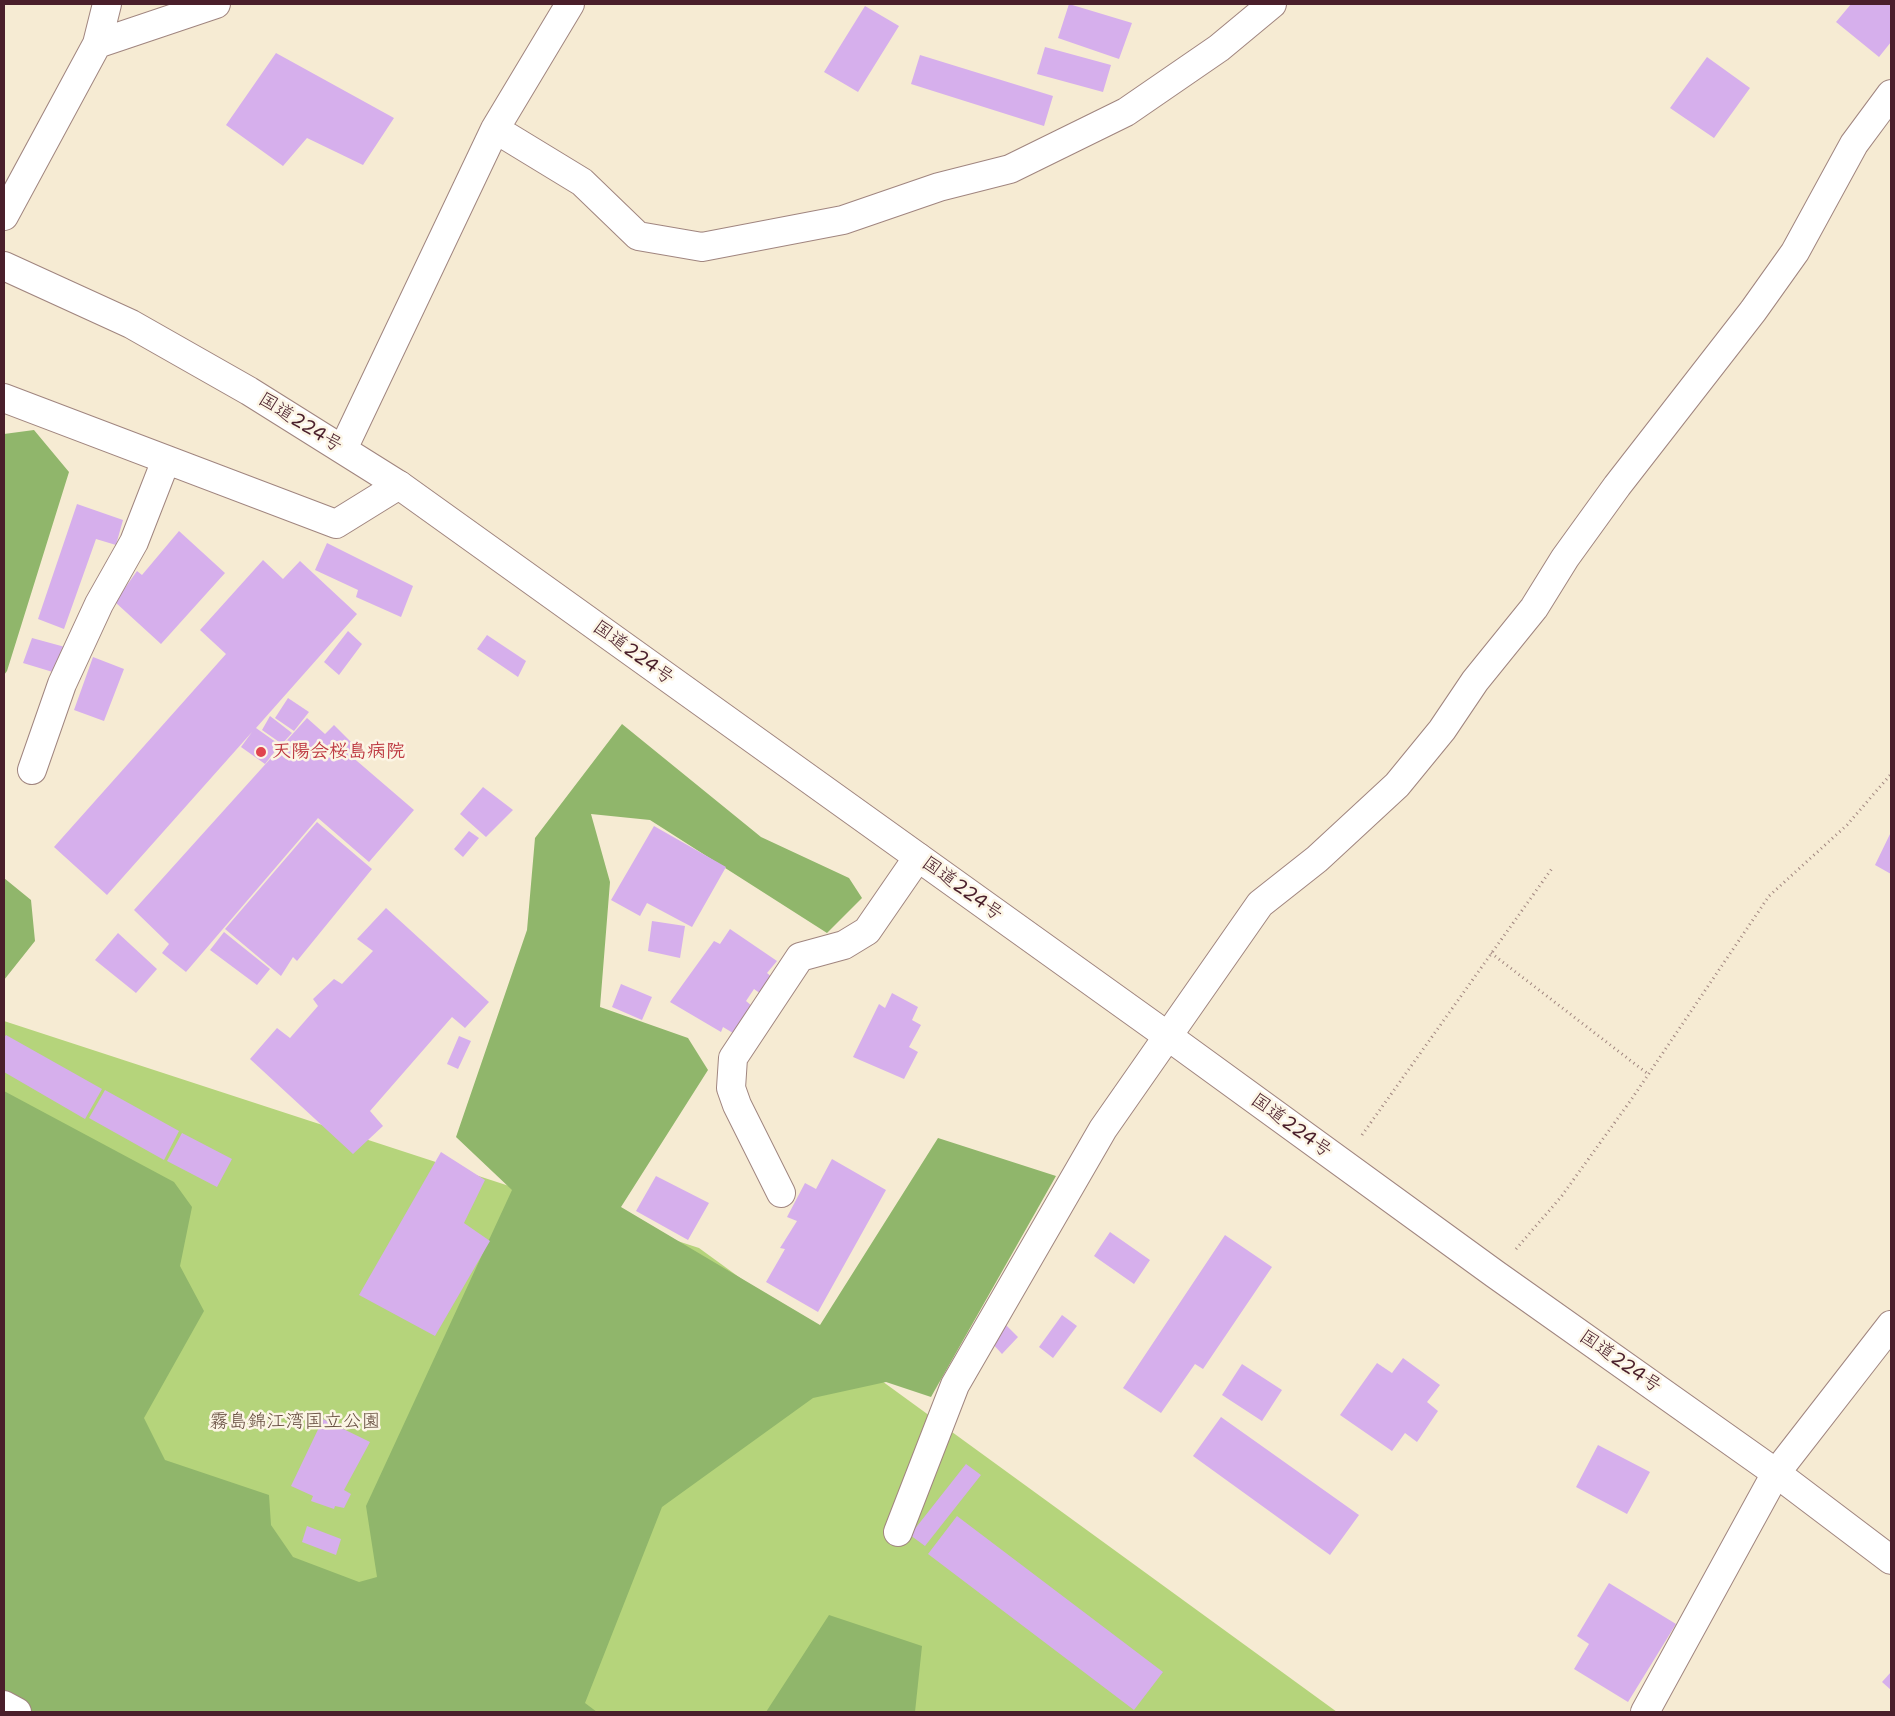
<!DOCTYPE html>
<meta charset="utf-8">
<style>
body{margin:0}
#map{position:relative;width:1895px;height:1716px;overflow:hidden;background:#f6ebd3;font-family:"Shantell Sans",sans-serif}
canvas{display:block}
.frame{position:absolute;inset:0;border:5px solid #4a1f2b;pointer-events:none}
</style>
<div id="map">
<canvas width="1895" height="1716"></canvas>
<div class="frame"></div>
</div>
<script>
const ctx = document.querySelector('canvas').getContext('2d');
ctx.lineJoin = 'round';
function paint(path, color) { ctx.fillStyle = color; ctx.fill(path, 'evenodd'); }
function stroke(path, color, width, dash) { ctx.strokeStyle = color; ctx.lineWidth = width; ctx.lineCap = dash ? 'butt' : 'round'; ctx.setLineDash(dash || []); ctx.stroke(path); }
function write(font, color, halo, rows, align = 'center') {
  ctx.font = font + ' "Shantell Sans","Klee One",sans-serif'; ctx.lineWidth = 5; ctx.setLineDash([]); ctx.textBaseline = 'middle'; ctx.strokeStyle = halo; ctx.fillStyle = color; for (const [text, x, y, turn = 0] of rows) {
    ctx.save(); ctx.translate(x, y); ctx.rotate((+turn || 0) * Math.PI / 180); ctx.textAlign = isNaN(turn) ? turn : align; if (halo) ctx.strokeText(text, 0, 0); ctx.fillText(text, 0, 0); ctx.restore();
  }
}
paint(new Path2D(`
 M4,1021L699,1248L1337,1712H4Z`), '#b5d47b');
paint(new Path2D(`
 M34,430L69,472L7,671L4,675V434Z
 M622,724L761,837L849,878L862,898L827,933L650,820L591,814L610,882L600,1007L688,1038L708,1070L621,1207L820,1325L938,1138L1056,1176L931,1397L886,1382L813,1398L662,1507L585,1703L597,1712H4V1091L174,1182L192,1207L180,1266L204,1311L144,1418L165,1460L269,1495L271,1525L293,1557L359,1582L377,1577L366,1506L512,1190L456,1137L527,930L535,838Z
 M4,878L31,900L35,941L4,980Z
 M829,1615L922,1646L915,1712H766Z`), '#90b66b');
paint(new Path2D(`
 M1069,4L1132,23L1119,59L1058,38Z
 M1851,4H1891V42L1879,57L1836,22Z
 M865,6L899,26L858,92L824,72Z
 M1045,47L1111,65L1103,92L1037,74Z
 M276,53L394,118L363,165L307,138L283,166L226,125Z
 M920,55L1053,96L1044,126L911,84Z
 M1707,57L1750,88L1714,138L1670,108Z
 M77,504L123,520L116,545L96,539L64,629L38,619Z
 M179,531L225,573L161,644L115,602L137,571L142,575Z
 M327,543L413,586L401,617L356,597L358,590L315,570Z
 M263,560L283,579L300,561L357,614L256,728L280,745L265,764L241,747L252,732L107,895L54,847L226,654L200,630Z
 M348,631L362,644L339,675L324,662Z
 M487,635L526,661L518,677L477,649Z
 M32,638L65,647L56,673L23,663Z
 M93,657L124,669L104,721L74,710Z
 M288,698L309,712L294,731L275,718Z
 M270,716L292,733L282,744L262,730Z
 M307,718L325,734L334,725L356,747L350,755L414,810L369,862L318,818L186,972L162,953L169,944L134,910Z
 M483,787L513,810L486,837L460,814Z
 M317,822L372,869L297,961L293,957L281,976L225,929Z
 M654,826L726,867L692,927L647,903L640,916L611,900Z
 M469,831L479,838L463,857L454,849Z
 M1891,832V874L1875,865Z
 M386,908L489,1002L465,1028L452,1017L370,1111L383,1126L353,1154L250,1059L277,1028L290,1038L318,1006L313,999L334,979L342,984L373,951L357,939Z
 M652,921L685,926L680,958L648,951Z
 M730,929L777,961L767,973L773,978L761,994L754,989L746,1001L752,1006L733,1033L723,1027L721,1032L670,1002L714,941L720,944Z
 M224,932L270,969L257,985L210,950Z
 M118,933L157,969L136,993L95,960Z
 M621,984L652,997L642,1020L612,1007Z
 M892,993L918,1007L912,1020L921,1025L909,1047L918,1052L904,1079L853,1057L879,1004L885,1008Z
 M6,1035L102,1089L85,1119L4,1072V1038Z
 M459,1036L471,1041L458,1069L447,1064Z
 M105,1090L179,1131L164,1160L89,1118Z
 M182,1133L232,1159L217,1187L167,1161Z
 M441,1152L485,1180L464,1223L490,1241L435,1336L359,1295Z
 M832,1159L886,1190L818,1312L766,1282L785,1249L780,1248L797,1221L787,1217L805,1183L816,1189Z
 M656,1176L709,1203L688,1240L636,1211Z
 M1110,1232L1150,1260L1134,1284L1094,1256Z
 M1225,1235L1272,1267L1203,1369L1195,1364L1161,1413L1123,1388Z
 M1062,1315L1077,1326L1053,1358L1039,1347Z
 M1006,1325L1018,1337L1002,1354L990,1341Z
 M1403,1358L1440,1385L1427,1402L1438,1411L1417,1442L1405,1433L1392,1451L1340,1415L1377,1363L1392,1373Z
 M1242,1364L1282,1390L1262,1421L1222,1395Z
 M1221,1417L1359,1515L1330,1555L1193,1456Z
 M323,1419L370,1442L344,1490L351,1494L344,1508L335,1506L334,1509L311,1501L313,1496L291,1486Z
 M1598,1445L1650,1472L1627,1514L1576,1487Z
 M966,1464L981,1475L925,1546L910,1535Z
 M957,1516L1163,1672L1134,1710L928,1554Z
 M307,1526L341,1539L336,1555L302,1542Z
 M1609,1583L1676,1624L1628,1702L1574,1669L1589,1644L1577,1636Z
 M1891,1672V1690L1882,1682Z`), '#d6afec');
const minor = new Path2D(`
 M97,44L216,4
 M495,129L582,182L638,236L702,247L843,220L939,187L1010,169L1126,112L1219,48L1272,4
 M4,216L97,44L107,4
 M4,398L336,524L399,485
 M343,449L495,129L570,4
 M32,770L62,684L99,604L134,542L166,460
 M781,1193L737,1105L731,1088L733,1058L800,957L844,945L867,931L918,857
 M898,1532L955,1385L1103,1129L1260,904L1317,859L1397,785L1442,730L1475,681L1534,608L1565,558L1617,486L1753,311L1795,252L1854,144L1891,94
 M4,1705L17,1712
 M1645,1712L1776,1473L1891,1325`);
const highway = new Path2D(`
 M4,266L131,324L249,391L399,485L1169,1037L1495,1274L1776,1473L1891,1560`);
stroke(minor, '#a0857f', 30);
stroke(highway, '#a0857f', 30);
stroke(new Path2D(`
 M1491,953L1648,1074
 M1362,1135L1553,867
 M1516,1249L1561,1197L1631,1100L1769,896L1847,825L1891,774`), '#a0857f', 3, [1, 4]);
stroke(minor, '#fff', 28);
stroke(highway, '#fff', 28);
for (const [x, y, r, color] of [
 [261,752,6,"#e0444e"]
]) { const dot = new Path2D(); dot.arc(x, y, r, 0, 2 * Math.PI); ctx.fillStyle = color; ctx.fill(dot); stroke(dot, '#fcf5e5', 2); }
write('19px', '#4a1f2b', '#fcf5e5', [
 ["国道224号",300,423,32],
 ["国道224号",633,653,36],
 ["国道224号",962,889,36],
 ["国道224号",1291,1126,36],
 ["国道224号",1620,1362,35]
]);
write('bold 19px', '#be3a42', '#fcf5e5', [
 ["天陽会桜島病院",272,752]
], 'left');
write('19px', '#654c3f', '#fcf5e5', [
 ["霧島錦江湾国立公園",295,1422]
]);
</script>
